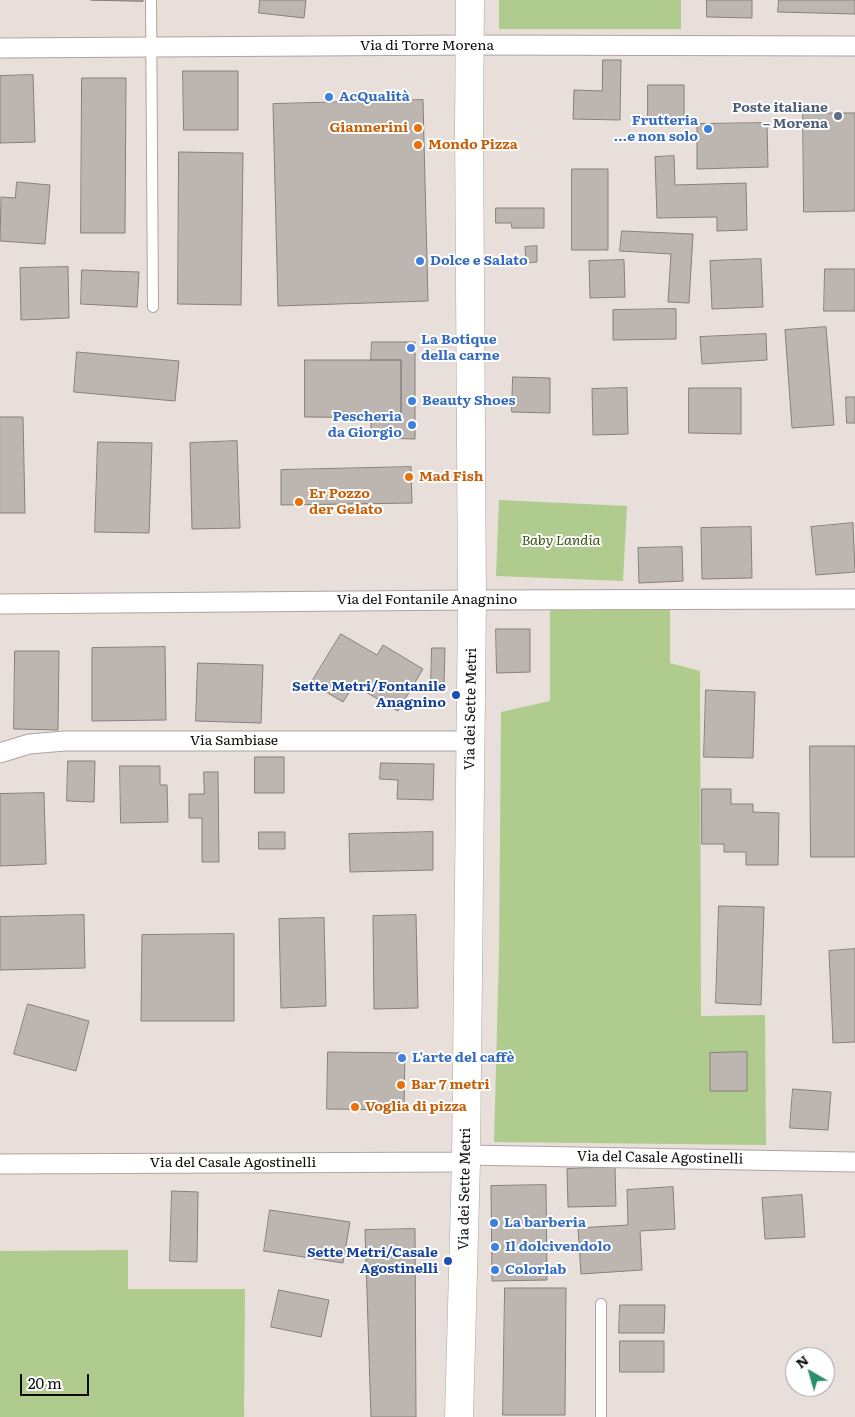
<!DOCTYPE html>
<meta charset="utf-8">
<style>
body{margin:0}
#map{position:relative;width:855px;height:1417px;overflow:hidden;background:#e8dfda;font-family:Literata,serif}
canvas{display:block}
.north{position:absolute;left:785px;top:1347px;width:50px;height:50px;box-sizing:border-box;background:#fff;border:1px solid #9f9d9d;border-radius:50%;rotate:322deg;font-size:14px;font-weight:700;line-height:20px;text-align:center;color:#0e0b0a}
.north::after{content:'';display:block;margin:auto;width:18px;height:22px;background:#2a8f6b;clip-path:polygon(50% 0,100% 100%,50% 72%,0 100%)}
.scale{position:absolute;left:20px;top:1374px;width:69px;height:22px;box-sizing:border-box;border:2px solid #0e0b0a;border-top:0;padding-left:6px;font-size:15px;line-height:18px;white-space:nowrap;color:#0e0b0a;-webkit-text-stroke:4px #fff;paint-order:stroke}
</style>
<div id="map">
<canvas width="855" height="1417"></canvas>
<div class="north">N</div>
<div class="scale">20 m</div>
</div>
<script>
const ctx = document.querySelector('canvas').getContext('2d');
ctx.lineJoin = 'round';
function paint(path, color) { ctx.fillStyle = color; ctx.fill(path, 'evenodd'); }
function stroke(path, color, width, dash) { ctx.strokeStyle = color; ctx.lineWidth = width; ctx.lineCap = dash ? 'butt' : 'round'; ctx.setLineDash(dash || []); ctx.stroke(path); }
function write(font, color, halo, rows, align = 'center') {
  ctx.font = font + ' Literata,serif'; ctx.lineWidth = 4; ctx.setLineDash([]); ctx.textBaseline = 'middle'; ctx.strokeStyle = halo; ctx.fillStyle = color; for (const [text, x, y, turn = 0] of rows) {
    ctx.save(); ctx.translate(x, y); ctx.rotate((+turn || 0) * Math.PI / 180); ctx.textAlign = isNaN(turn) ? turn : align; if (halo) ctx.strokeText(text, 0, 0); ctx.fillText(text, 0, 0); ctx.restore();
  }
}
paint(new Path2D(`
 M499,0H681V29H499Z
 M499,500L627,506L623,581L496,576Z
 M670,609V663L700,671L701,1016L765,1015L766,1145L494,1142L499,953L501,712L550,701V610Z
 M128,1250V1289H245L244,1417H0V1251Z`), '#b0cb8e');
const building = new Path2D(`
 M91,0H143V1Z
 M260,0H306L304,18L259,13Z
 M707,0H752V18L707,17Z
 M779,0H855V14L778,12Z
 M603,60H621L620,120L573,119L574,90L602,91Z
 M183,71H238V130H184Z
 M33,75L35,142L0,143V76Z
 M82,78H126L125,233H81Z
 M648,85H684V117H648Z
 M423,100L428,301L278,306L273,104Z
 M803,113H855V211L804,212Z
 M767,123L768,167L697,169V124Z
 M179,152L243,153L241,305L178,304Z
 M674,156L675,185L746,183L747,230L717,231V217L657,218L655,157Z
 M572,169H608V250H572Z
 M17,182L50,185L45,244L0,241L1,197L15,198Z
 M496,208H544V228H512L511,223H496Z
 M622,231L693,234L689,303L668,302L671,254L620,251Z
 M537,246V262L526,263L525,247Z
 M761,259L763,307L712,309L710,261Z
 M624,260L625,297L590,298L589,261Z
 M68,267L69,318L21,320L20,268Z
 M825,269H855V311H824Z
 M82,270L139,272L137,307L81,304Z
 M676,309V339L613,340V310Z
 M826,327L834,425L792,428L785,330Z
 M766,334L767,360L702,364L700,337Z
 M372,342H415V439L371,438V418H401V360H371Z
 M77,352L179,361L175,401L74,392Z
 M305,360H401V418L305,417Z
 M513,377L550,378V413L512,412Z
 M627,388L628,434L593,435L592,389Z
 M689,388H741V434L689,433Z
 M846,397H855V423H847Z
 M0,417H23L25,513H0Z
 M237,441L240,528L192,529L190,443Z
 M98,442L152,443L149,533L95,532Z
 M411,467L412,503L281,505V470Z
 M853,523L855,572L816,575L811,527Z
 M751,527L752,578L702,579L701,528Z
 M682,547L683,581L639,583L638,548Z
 M496,629H530V672L497,673Z
 M341,634L377,655L383,645L423,669L398,711L354,685L343,702L311,683Z
 M165,647L166,720L92,721V648Z
 M432,648H445L444,683H431Z
 M15,651H59L58,730L14,729Z
 M198,663L263,665L261,723L196,721Z
 M706,690L755,692L753,758L704,757Z
 M810,746H855V857H811Z
 M255,757H284V793H255Z
 M68,761H95L94,802L67,801Z
 M381,763L434,764L433,800L397,799L398,780L380,779Z
 M120,766H160V785H167L168,822L121,823Z
 M204,772H218L219,862H202V818H189V794H204Z
 M702,789H731V804H753V812L779,813L778,865H746V852H724V844H702Z
 M44,793L46,864L0,866V794Z
 M259,832H285V849H259Z
 M433,832V870L350,872L349,834Z
 M719,906L764,907L761,1005L716,1003Z
 M84,915L85,968L0,970V917Z
 M416,915L418,1008L374,1009L373,916Z
 M324,918L326,1006L281,1008L279,919Z
 M234,934V1021H141L142,935Z
 M855,949V1042L833,1043L829,951Z
 M28,1004L89,1021L76,1071L14,1054Z
 M328,1052L405,1053L404,1110L327,1109Z
 M747,1052V1091H710V1053Z
 M793,1089L831,1092L828,1130L790,1128Z
 M615,1167L616,1206L568,1207L567,1169Z
 M546,1185L547,1280L492,1281L491,1186Z
 M673,1187L675,1229L640,1231L642,1270L581,1274L578,1228L628,1225L627,1190Z
 M172,1191L198,1192L197,1262L170,1261Z
 M802,1195L805,1237L765,1239L762,1198Z
 M270,1210L350,1222L343,1263L264,1251Z
 M415,1229L416,1417H371L365,1230Z
 M505,1288H566L565,1415H503Z
 M279,1290L329,1300L321,1337L271,1327Z
 M620,1305H665L664,1333H619Z
 M620,1341H664V1372H620Z`);
paint(building, '#bdb6b0');
stroke(building, '#86807a', 1);
const lane = new Path2D(`
 M151,0L153,307
 M601,1417V1304`);
const street = new Path2D(`
 M0,48L470,45L855,46
 M0,604L472,600L855,599
 M0,753L29,744L65,741H470
 M466,1155L855,1162
 M0,1164L466,1162`);
const secondary = new Path2D(`
 M459,1417L466,1162L472,600L469,128L470,0`);
stroke(lane, '#ada4a0', 12);
stroke(street, '#ada4a0', 21);
stroke(secondary, '#ada4a0', 29);
stroke(lane, '#fff', 10);
stroke(street, '#fff', 19);
stroke(secondary, '#fff', 28);
for (const [x, y, r, color] of [
 [329,97,5,"#3f7fe0"],
 [838,116,5,"#5c6f8a"],
 [418,128,5,"#e8710a"],
 [708,129,5,"#3f7fe0"],
 [418,145,5,"#e8710a"],
 [420,261,5,"#3f7fe0"],
 [411,348,5,"#3f7fe0"],
 [412,401,5,"#3f7fe0"],
 [412,425,5,"#3f7fe0"],
 [409,477,5,"#e8710a"],
 [299,502,5,"#e8710a"],
 [456,695,5,"#1a4fb4"],
 [402,1058,5,"#3f7fe0"],
 [401,1085,5,"#e8710a"],
 [355,1107,5,"#e8710a"],
 [494,1223,5,"#3f7fe0"],
 [495,1247,5,"#3f7fe0"],
 [448,1261,5,"#1a4fb4"],
 [495,1270,5,"#3f7fe0"]
]) { const dot = new Path2D(); dot.arc(x, y, r, 0, 2 * Math.PI); ctx.fillStyle = color; ctx.fill(dot); stroke(dot, '#fff', 2); }
write('14px', '#0e0b0a', '#fff', [
 ["Via di Torre Morena",427,46],
 ["Via del Fontanile Anagnino",427,600],
 ["Via dei Sette Metri",471,709,-89],
 ["Via Sambiase",234,741],
 ["Via del Casale Agostinelli",660,1158,1],
 ["Via del Casale Agostinelli",233,1163],
 ["Via dei Sette Metri",465,1189,-89]
]);
write('bold 14px', '#366cbe', '#fff', [
 ["AcQualità",339,97],
 ["Frutteria",698,121,"right"],
 ["...e non solo",698,137,"right"],
 ["Dolce e Salato",430,261],
 ["La Botique",421,340],
 ["della carne",421,356],
 ["Beauty Shoes",422,401],
 ["Pescheria",402,417,"right"],
 ["da Giorgio",402,433,"right"],
 ["L'arte del caffè",412,1058],
 ["La barberia",504,1223],
 ["Il dolcivendolo",505,1247],
 ["Colorlab",505,1270]
], 'left');
write('bold 14px', '#4e5e75', '#fff', [
 ["Poste italiane",828,108],
 ["– Morena",828,124]
], 'right');
write('bold 14px', '#c56008', '#fff', [
 ["Giannerini",408,128,"right"],
 ["Mondo Pizza",428,145],
 ["Mad Fish",419,477],
 ["Er Pozzo",309,494],
 ["der Gelato",309,510],
 ["Bar 7 metri",411,1085],
 ["Voglia di pizza",365,1107]
], 'left');
write('italic 14px', '#3b5314', '#fff', [
 ["Baby Landia",561,541]
]);
write('bold 14px', '#164399', '#fff', [
 ["Sette Metri/Fontanile",446,687],
 ["Anagnino",446,703],
 ["Sette Metri/Casale",438,1253],
 ["Agostinelli",438,1269]
], 'right');
</script>
